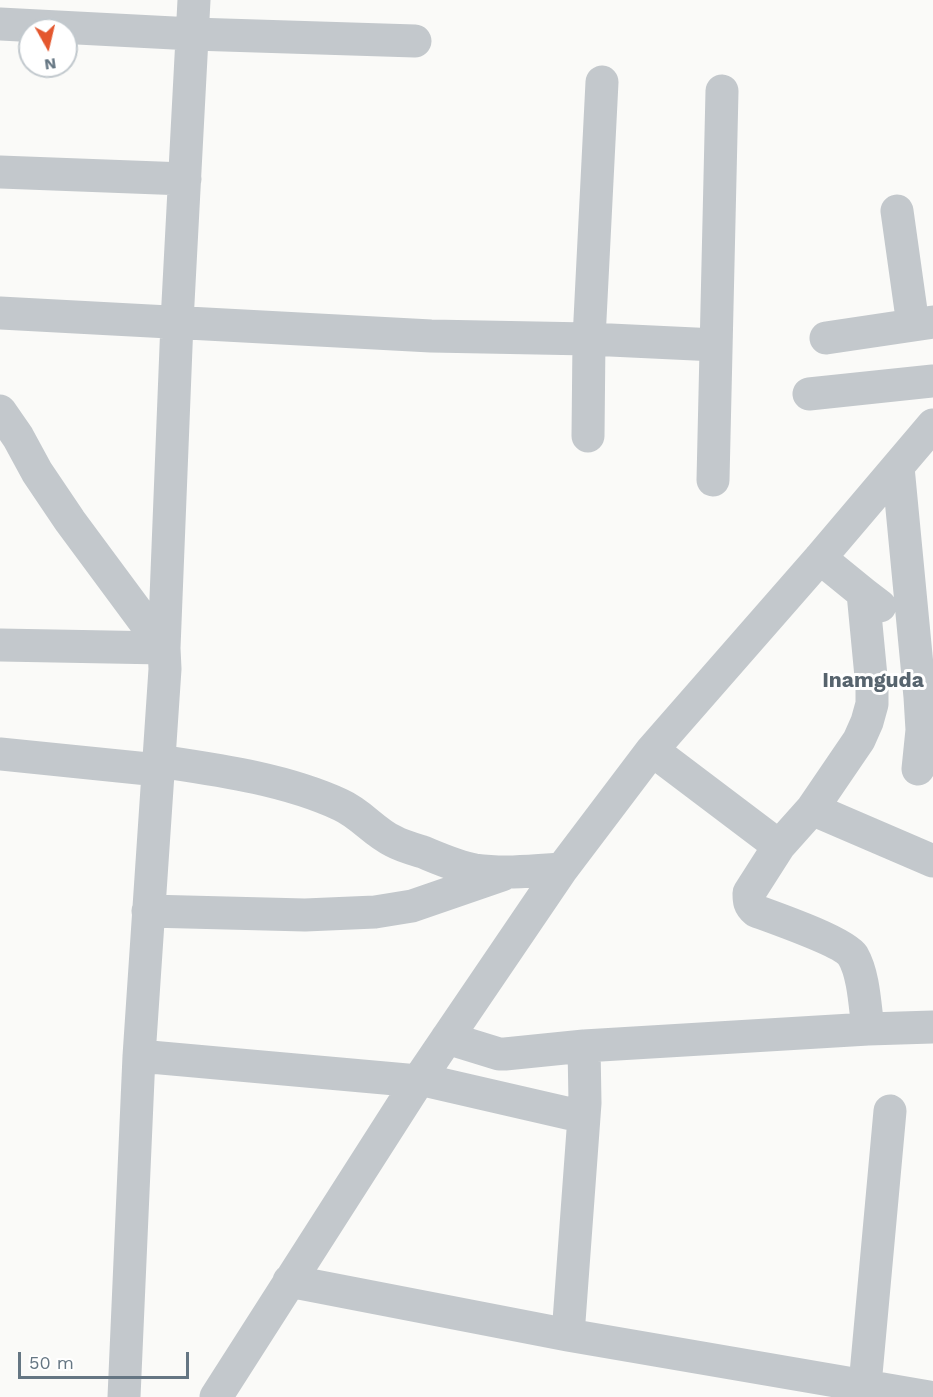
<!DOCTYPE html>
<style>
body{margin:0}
#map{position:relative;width:933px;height:1397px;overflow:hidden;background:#fafaf8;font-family:"Work Sans",sans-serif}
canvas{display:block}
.north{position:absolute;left:18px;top:18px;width:60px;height:60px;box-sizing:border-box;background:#fff;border:2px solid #c1c8cd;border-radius:50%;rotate:172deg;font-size:16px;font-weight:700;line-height:24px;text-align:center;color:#657683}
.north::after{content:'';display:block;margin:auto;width:21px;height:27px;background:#e4572e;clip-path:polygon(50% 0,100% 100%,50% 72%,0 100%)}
.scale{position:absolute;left:18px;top:1352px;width:171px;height:27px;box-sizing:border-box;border:3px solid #657683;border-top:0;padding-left:8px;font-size:18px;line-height:21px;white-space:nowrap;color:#657683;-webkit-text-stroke:4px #fff;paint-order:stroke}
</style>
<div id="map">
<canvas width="933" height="1397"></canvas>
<div class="north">N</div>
<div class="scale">50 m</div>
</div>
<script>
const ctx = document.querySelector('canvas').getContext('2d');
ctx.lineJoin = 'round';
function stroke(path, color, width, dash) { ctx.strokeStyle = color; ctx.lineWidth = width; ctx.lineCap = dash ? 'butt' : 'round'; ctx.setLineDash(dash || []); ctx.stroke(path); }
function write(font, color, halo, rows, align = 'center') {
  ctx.font = font + ' "Work Sans",sans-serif'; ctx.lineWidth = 6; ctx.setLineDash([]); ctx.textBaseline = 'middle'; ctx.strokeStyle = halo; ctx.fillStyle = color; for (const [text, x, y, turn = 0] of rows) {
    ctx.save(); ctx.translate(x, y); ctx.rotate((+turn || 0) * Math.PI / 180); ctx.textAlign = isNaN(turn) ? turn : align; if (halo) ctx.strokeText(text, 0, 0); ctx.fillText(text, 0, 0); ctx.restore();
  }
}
stroke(new Path2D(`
 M0,24L193,34L415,41
 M0,172L185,179
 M897,211L913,325
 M0,313L431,336L589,339L716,345
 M826,338L933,322
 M809,394L933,381
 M0,411L18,437L37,472L70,521L164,648
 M588,436L589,339L602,82
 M898,467L920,697L922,730L918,769
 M713,480L722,91
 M820,558L863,593L880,606
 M863,593L872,687V704L867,722L859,740L812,809L779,846L749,893C749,901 749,905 756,911C775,918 844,942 853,956C864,975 865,1007 868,1029
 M0,645L164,648
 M652,750L779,846
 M0,754L158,770
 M158,761C218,770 285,779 341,805C361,814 374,832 393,841C402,846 413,849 423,852C440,859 458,867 475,870C504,874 533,871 562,869
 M812,809L933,861
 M148,911L305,915L375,912L412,906L502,875
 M447,1038L499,1054H505L584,1046L868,1029L933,1027
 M139,1056L418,1081
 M419,1079L584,1117
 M289,1281L568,1335L929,1397
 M568,1335L585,1103L584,1046
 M865,1385L890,1111
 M124,1397L139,1056L165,669L164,648L177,322L194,0
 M216,1397L418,1081L562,869L652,750L820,558L933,425`), '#c3c8cc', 33);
write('bold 21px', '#57646e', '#fff', [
 ["Inamguda",873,681]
]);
</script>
